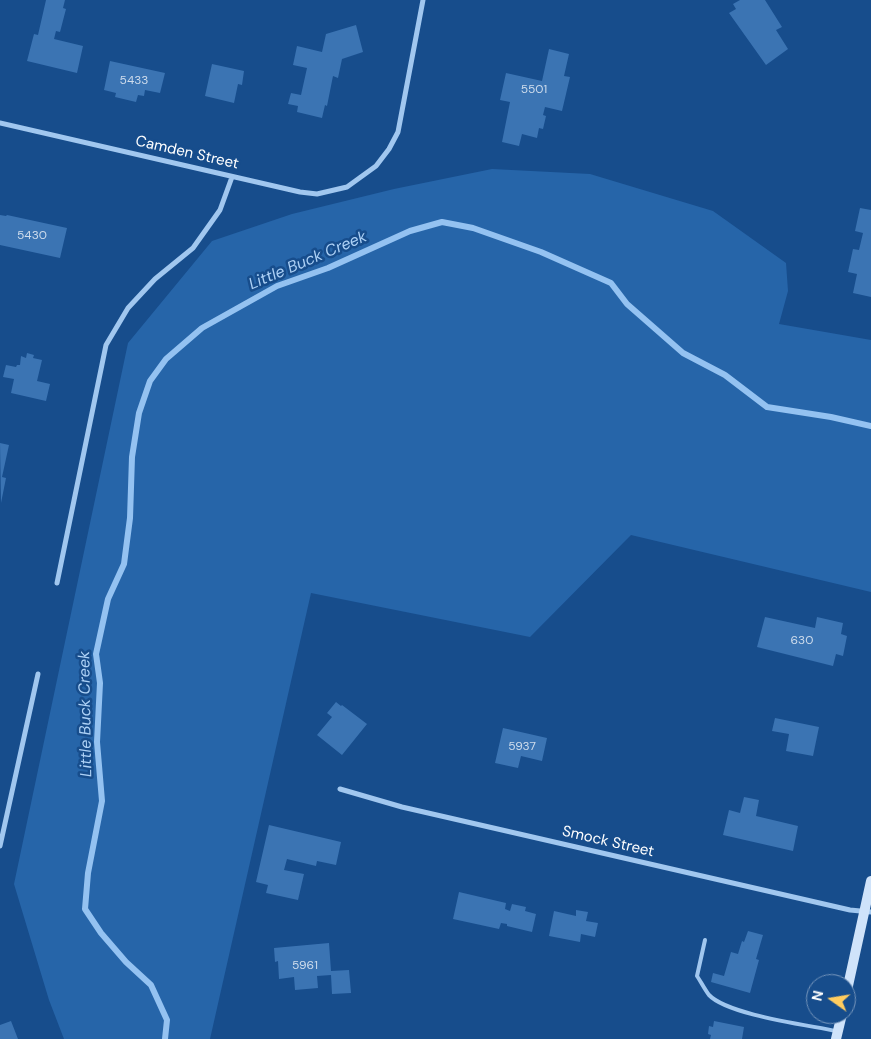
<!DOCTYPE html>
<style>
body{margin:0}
#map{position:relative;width:871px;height:1039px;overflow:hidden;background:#174d8c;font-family:"DM Sans",sans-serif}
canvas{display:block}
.north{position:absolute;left:806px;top:974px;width:50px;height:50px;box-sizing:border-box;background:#174d8c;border:1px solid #7494ba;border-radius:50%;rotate:283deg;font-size:14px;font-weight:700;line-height:20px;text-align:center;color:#fff}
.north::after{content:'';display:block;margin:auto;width:18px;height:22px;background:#ffcc5f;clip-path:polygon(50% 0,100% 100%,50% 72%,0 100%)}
</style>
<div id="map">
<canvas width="871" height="1039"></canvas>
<div class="north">N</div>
</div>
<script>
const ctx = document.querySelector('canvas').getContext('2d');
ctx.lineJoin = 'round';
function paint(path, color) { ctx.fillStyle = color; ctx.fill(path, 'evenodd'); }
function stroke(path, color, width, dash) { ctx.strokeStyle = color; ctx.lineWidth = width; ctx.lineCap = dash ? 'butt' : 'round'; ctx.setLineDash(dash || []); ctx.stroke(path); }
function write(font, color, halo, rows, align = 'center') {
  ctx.font = font + ' "DM Sans",sans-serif'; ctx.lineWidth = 5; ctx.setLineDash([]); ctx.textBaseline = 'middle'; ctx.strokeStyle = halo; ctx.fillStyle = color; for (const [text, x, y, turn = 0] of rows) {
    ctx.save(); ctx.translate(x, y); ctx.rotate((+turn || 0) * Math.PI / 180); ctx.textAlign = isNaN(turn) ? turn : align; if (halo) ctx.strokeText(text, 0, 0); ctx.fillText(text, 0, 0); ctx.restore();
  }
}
paint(new Path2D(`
 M492,169L590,174L713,211L786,263L788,291L779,324L871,340V592L631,535L530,637L311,593L210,1039H64L49,1000L14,884L128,343L212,241L292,214L394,189Z`), '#2665a9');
stroke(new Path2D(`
 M165,1039L167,1020L151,985L126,962L101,933L85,909L88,873L102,801L97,742L100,683L96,654L108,599L124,564L130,518L132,457L139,413L150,381L166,359L202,328L277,286L328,268L410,231L442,222L473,228L541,252L611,283L627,304L683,353L725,375L767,407L831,417L871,426`), '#94c2f1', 6);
paint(new Path2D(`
 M46,0H65L63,8L66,9L60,32L56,31L54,39L83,46L77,73L27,61L34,34L38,35Z
 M740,0H765L782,27L776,30L788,49L766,65L729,13L736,9L733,4Z
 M356,25L363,52L342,59L338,78L333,76L327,106L325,105L322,118L297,112L298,106L288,104L291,93L301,95L307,68L293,65L297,46L322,52L326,34Z
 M549,49L569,54L564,76L570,77L562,111L545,107L543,115L546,116L543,129L539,128L537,138L522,134L519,146L502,142L510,102L500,100L506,73L542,81Z
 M110,61L165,73L160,93L145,90L144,96L138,95L136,102L115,97L116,93L104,90Z
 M212,64L244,71L242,85L238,84L234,103L205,96Z
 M860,208L871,210V297L853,293L857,274L848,272L853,249L859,250L863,233L855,231Z
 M0,215L6,216L7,215L67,228L60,258L0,245Z
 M27,353L34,355L33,358L42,360L37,381L50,384L46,401L11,393L14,379L3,377L6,365L16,367L17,365H20L21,356L26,358Z
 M0,443L9,445L2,477L6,478L1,503Z
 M765,617L815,628L817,617L843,623L841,634L847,636L843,656L836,654L833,666L757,647Z
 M336,702L341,706L342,705L367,724L342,755L317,735L332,717L327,713Z
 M775,718L819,727L813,756L786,751L789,734L772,731Z
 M503,728L547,738L542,761L521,756L518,768L495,763Z
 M744,797L759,800L756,816L798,826L793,851L723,835L729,810L740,813Z
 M269,825L341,842L336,865L317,861L316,866L287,859L284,870L304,874L298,900L266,893L268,885L256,882Z
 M459,892L506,903L505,909L510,911L512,904L526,907L525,911L536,914L532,932L507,926V924L501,923L499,929L453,919Z
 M576,910L588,912L586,921L598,923L595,937L581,934L580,942L549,936L554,911L576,916Z
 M748,931L763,935L756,959L759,960L750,993L711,982L713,973L724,976L731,952L738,954L742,941L744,942Z
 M329,943L331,971L349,970L351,993L332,994L331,975L317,976L318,988L295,990L294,977L279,979L278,961L275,962L274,948Z
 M11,1021L18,1039H0V1025Z
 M714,1021L744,1027L742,1039H710L711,1035L708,1034L709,1026L713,1027Z`), '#3b74b3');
stroke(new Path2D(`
 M705,940L697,976C701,982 705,990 709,995C728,1015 808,1025 836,1031`), '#a1c7ef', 4);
stroke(new Path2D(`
 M0,123L300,192L317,194L347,187L376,166L389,149L398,132L423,0
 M57,583L106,345L128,308L155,279L193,248L220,210L232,177
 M340,789L402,807L850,910L871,912
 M0,846L38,674`), '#a1c7ef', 5);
stroke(new Path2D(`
 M846,995L871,881
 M836,1039L842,1014`), '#cfe3fa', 10);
write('12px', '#cedcec', null, [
 ["5433",134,81],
 ["5501",534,90],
 ["5430",32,236],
 ["630",802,641],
 ["5937",522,747],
 ["5961",305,966]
]);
write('15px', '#fff', '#174d8c', [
 ["Camden Street",187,153,13],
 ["Smock Street",608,842,13]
]);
write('italic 16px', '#add1f6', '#174d8c', [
 ["Little Buck Creek",308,261,-23],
 ["Little Buck Creek",86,714,-91]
]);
</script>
